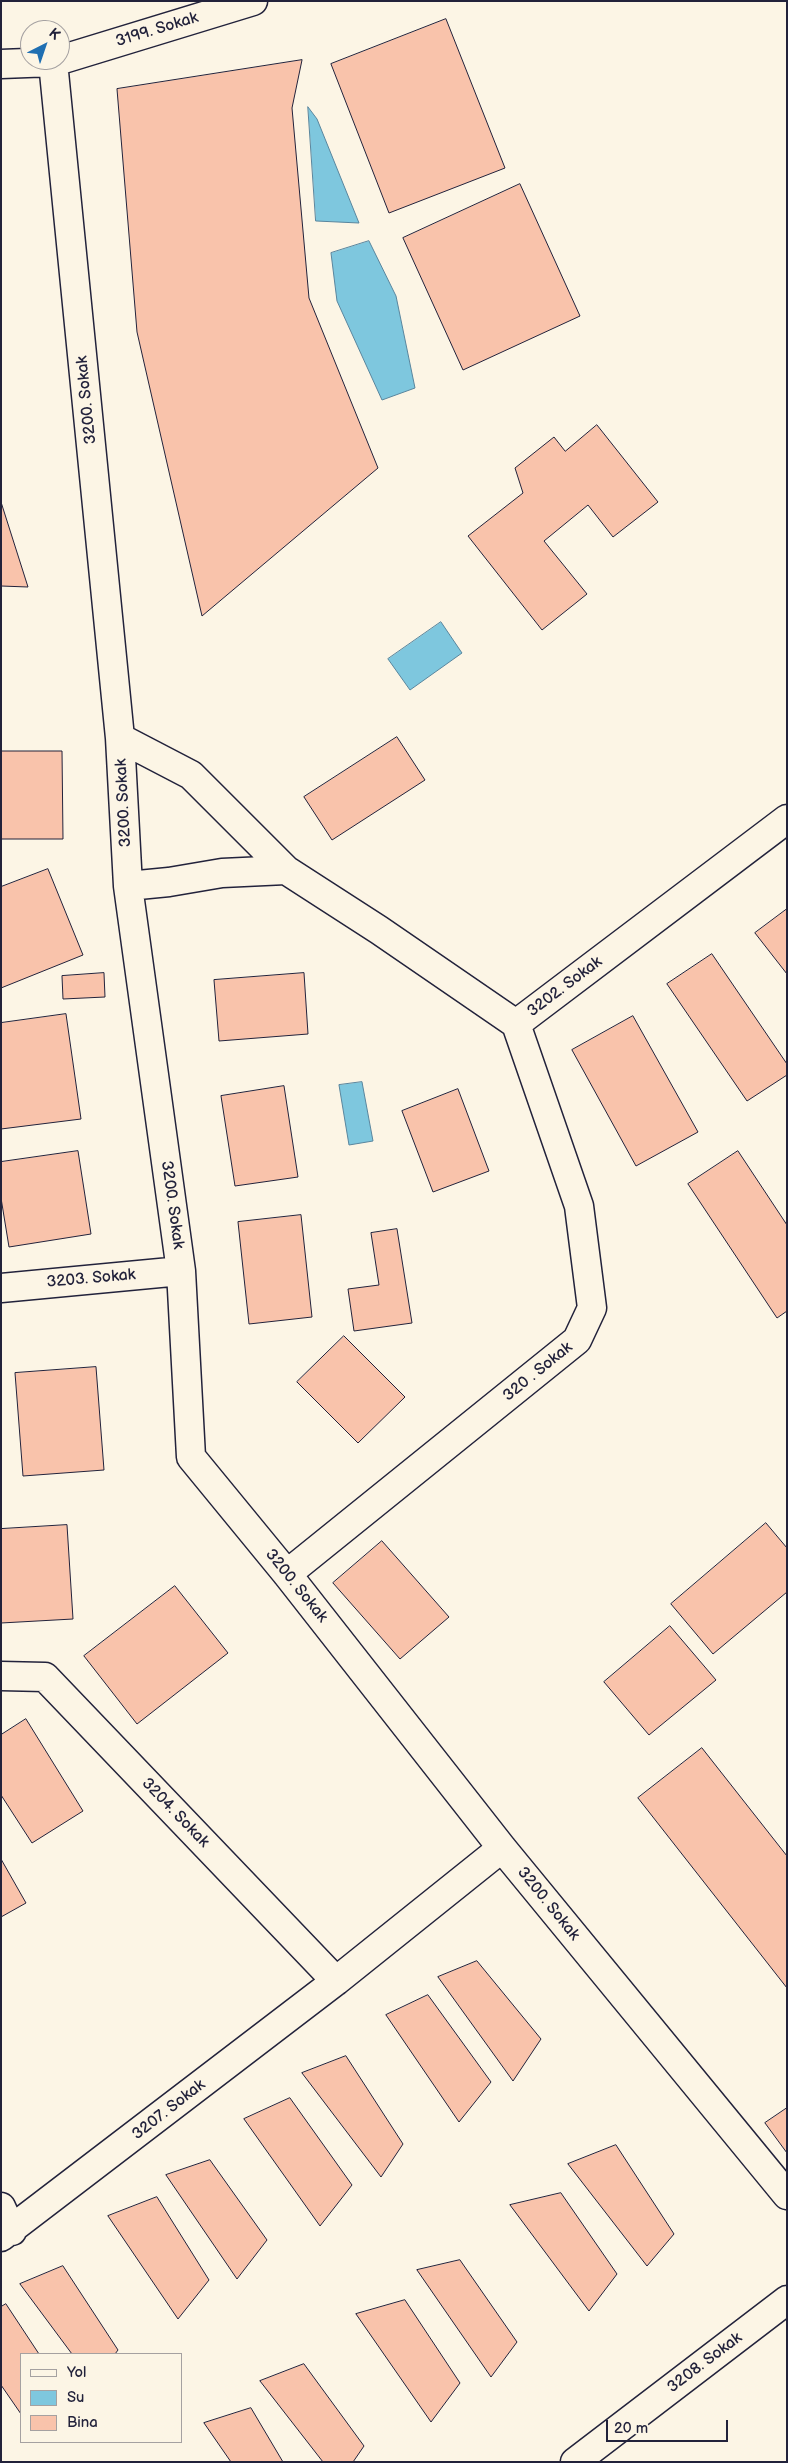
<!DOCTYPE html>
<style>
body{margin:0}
#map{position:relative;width:788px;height:2463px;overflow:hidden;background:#fcf5e5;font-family:"Balsamiq Sans",sans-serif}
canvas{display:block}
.frame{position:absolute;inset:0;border:2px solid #22223b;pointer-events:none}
.legend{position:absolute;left:20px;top:2353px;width:162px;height:90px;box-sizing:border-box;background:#fcf5e5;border:1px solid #a5a1a1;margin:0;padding:6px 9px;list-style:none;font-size:15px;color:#22223b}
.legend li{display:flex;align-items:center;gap:10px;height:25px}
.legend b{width:25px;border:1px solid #a5a1a1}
.north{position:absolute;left:20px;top:20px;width:50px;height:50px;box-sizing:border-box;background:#fcf5e5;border:1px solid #a5a1a1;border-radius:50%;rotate:41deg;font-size:14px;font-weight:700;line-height:20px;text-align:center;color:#22223b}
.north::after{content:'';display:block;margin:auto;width:18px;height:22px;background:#1f6fb2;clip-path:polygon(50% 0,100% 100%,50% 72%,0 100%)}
.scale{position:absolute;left:606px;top:2420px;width:122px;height:22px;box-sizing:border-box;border:2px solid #22223b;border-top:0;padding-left:6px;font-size:15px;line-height:18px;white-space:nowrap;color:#22223b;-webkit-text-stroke:4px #fcf5e5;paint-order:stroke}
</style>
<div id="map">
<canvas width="788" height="2463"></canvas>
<div class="frame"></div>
<ul class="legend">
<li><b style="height:6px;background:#fcf5e5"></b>Yol</li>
<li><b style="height:14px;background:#7ec7de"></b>Su</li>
<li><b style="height:14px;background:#f9c3ab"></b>Bina</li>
</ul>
<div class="north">K</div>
<div class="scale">20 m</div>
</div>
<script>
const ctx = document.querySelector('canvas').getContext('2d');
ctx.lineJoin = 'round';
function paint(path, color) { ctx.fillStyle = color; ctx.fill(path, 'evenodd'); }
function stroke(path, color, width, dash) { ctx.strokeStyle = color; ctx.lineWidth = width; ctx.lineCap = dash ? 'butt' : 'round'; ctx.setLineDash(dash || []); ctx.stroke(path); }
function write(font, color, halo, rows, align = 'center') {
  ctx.font = font + ' "Balsamiq Sans",sans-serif'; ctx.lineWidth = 4; ctx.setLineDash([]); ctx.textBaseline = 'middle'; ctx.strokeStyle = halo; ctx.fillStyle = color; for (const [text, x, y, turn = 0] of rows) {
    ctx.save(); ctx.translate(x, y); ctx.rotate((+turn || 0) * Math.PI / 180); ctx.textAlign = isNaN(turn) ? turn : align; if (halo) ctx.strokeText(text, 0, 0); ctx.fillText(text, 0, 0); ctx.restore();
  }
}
const water = new Path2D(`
 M308,107L317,119L359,223L316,221Z
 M369,241L396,296L415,388L382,400L337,301L331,253Z
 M441,622L462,653L410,690L388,659Z
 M362,1082L373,1141L349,1145L339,1085Z`);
paint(water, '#7ec7de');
stroke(water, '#59859d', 1);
const building = new Path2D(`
 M446,19L505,168L389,213L331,64Z
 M302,60L292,108L309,298L378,468L202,616L137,332L117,89Z
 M520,184L580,316L463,370L403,238Z
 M597,425L658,502L613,537L588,505L544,541L587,594L542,630L468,536L523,493L515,468L554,437L565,451Z
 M1,502L28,587L1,586Z
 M397,737L425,780L332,840L304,797Z
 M1,751H62L63,839H1Z
 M48,869L83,955L1,988V887Z
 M787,909V974L755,933Z
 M712,954L787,1064V1075L747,1101L667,984Z
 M104,973L105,997L63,999L62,976Z
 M304,973L308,1034L219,1041L214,980Z
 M66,1014L81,1119L1,1129V1023Z
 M633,1016L698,1132L636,1166L572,1050Z
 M284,1086L298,1177L235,1186L221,1096Z
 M458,1089L489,1171L433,1192L402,1111Z
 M78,1151L91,1234L9,1247L1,1198V1162Z
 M738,1151L787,1225V1311L777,1318L688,1184Z
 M301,1215L312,1317L249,1324L238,1222Z
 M397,1229L412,1323L354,1331L348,1289L379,1285L371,1233Z
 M344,1336L405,1397L358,1443L297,1382Z
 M96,1367L104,1470L23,1476L15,1373Z
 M766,1523L787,1548V1592L713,1654L671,1604Z
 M67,1525L73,1619L1,1623V1529Z
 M382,1541L449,1617L400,1659L333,1583Z
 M175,1586L228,1653L137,1724L84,1656Z
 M670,1626L716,1680L649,1735L604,1682Z
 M26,1719L83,1811L32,1843L1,1795V1735Z
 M702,1748L787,1856V1988L638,1798Z
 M1,1859L26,1903L1,1917Z
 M477,1961L541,2039L513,2081L438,1977Z
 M428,1995L491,2082L459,2122L386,2015Z
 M346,2056L403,2144L381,2177L302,2073Z
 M290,2098L352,2185L320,2226L244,2119Z
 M787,2108V2153L765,2123Z
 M616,2145L674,2234L647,2266L568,2164Z
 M210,2160L267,2240L237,2279L166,2175Z
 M561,2193L617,2274L589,2311L510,2205Z
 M157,2197L209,2280L178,2319L108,2216Z
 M460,2260L517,2342L491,2377L417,2270Z
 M63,2266L118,2350L115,2354H72L20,2284Z
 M405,2300L460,2383L431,2422L356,2314Z
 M6,2304L39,2354H21V2414L1,2385V2307Z
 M304,2364L364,2446L353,2462H323L260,2381Z
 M251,2408L283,2462H231L204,2423Z`);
paint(building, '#f9c3ab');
stroke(building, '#22223b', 1);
const street = new Path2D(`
 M60,60L253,1
 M1,64L53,62L120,738L128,886L181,1271L191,1457L287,1574L502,1848L787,2195
 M120,738L191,775L286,870
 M128,886L169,882L222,873L286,870L379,930L516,1024L787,819
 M1,1288L181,1271
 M287,1574L577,1340L592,1308L579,1206L516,1024
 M1,1676L45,1677L336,1981
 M1,2207L12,2231
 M1,2237L336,1981L502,1848
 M575,2462L787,2300`);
stroke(street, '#22223b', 31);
stroke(street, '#fcf5e5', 28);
write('16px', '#22223b', '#fcf5e5', [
 ["3199. Sokak",157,30,-17],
 ["3200. Sokak",87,400,-96],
 ["3200. Sokak",124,803,-93],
 ["3202. Sokak",565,987,-37],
 ["3200. Sokak",172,1205,82],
 ["3203. Sokak",91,1279,-5],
 ["320 . Sokak",538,1372,-39],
 ["3200. Sokak",296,1586,51],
 ["3204. Sokak",175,1813,46],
 ["3200. Sokak",548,1904,51],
 ["3207. Sokak",169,2110,-38],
 ["3208. Sokak",705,2363,-37]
]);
</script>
